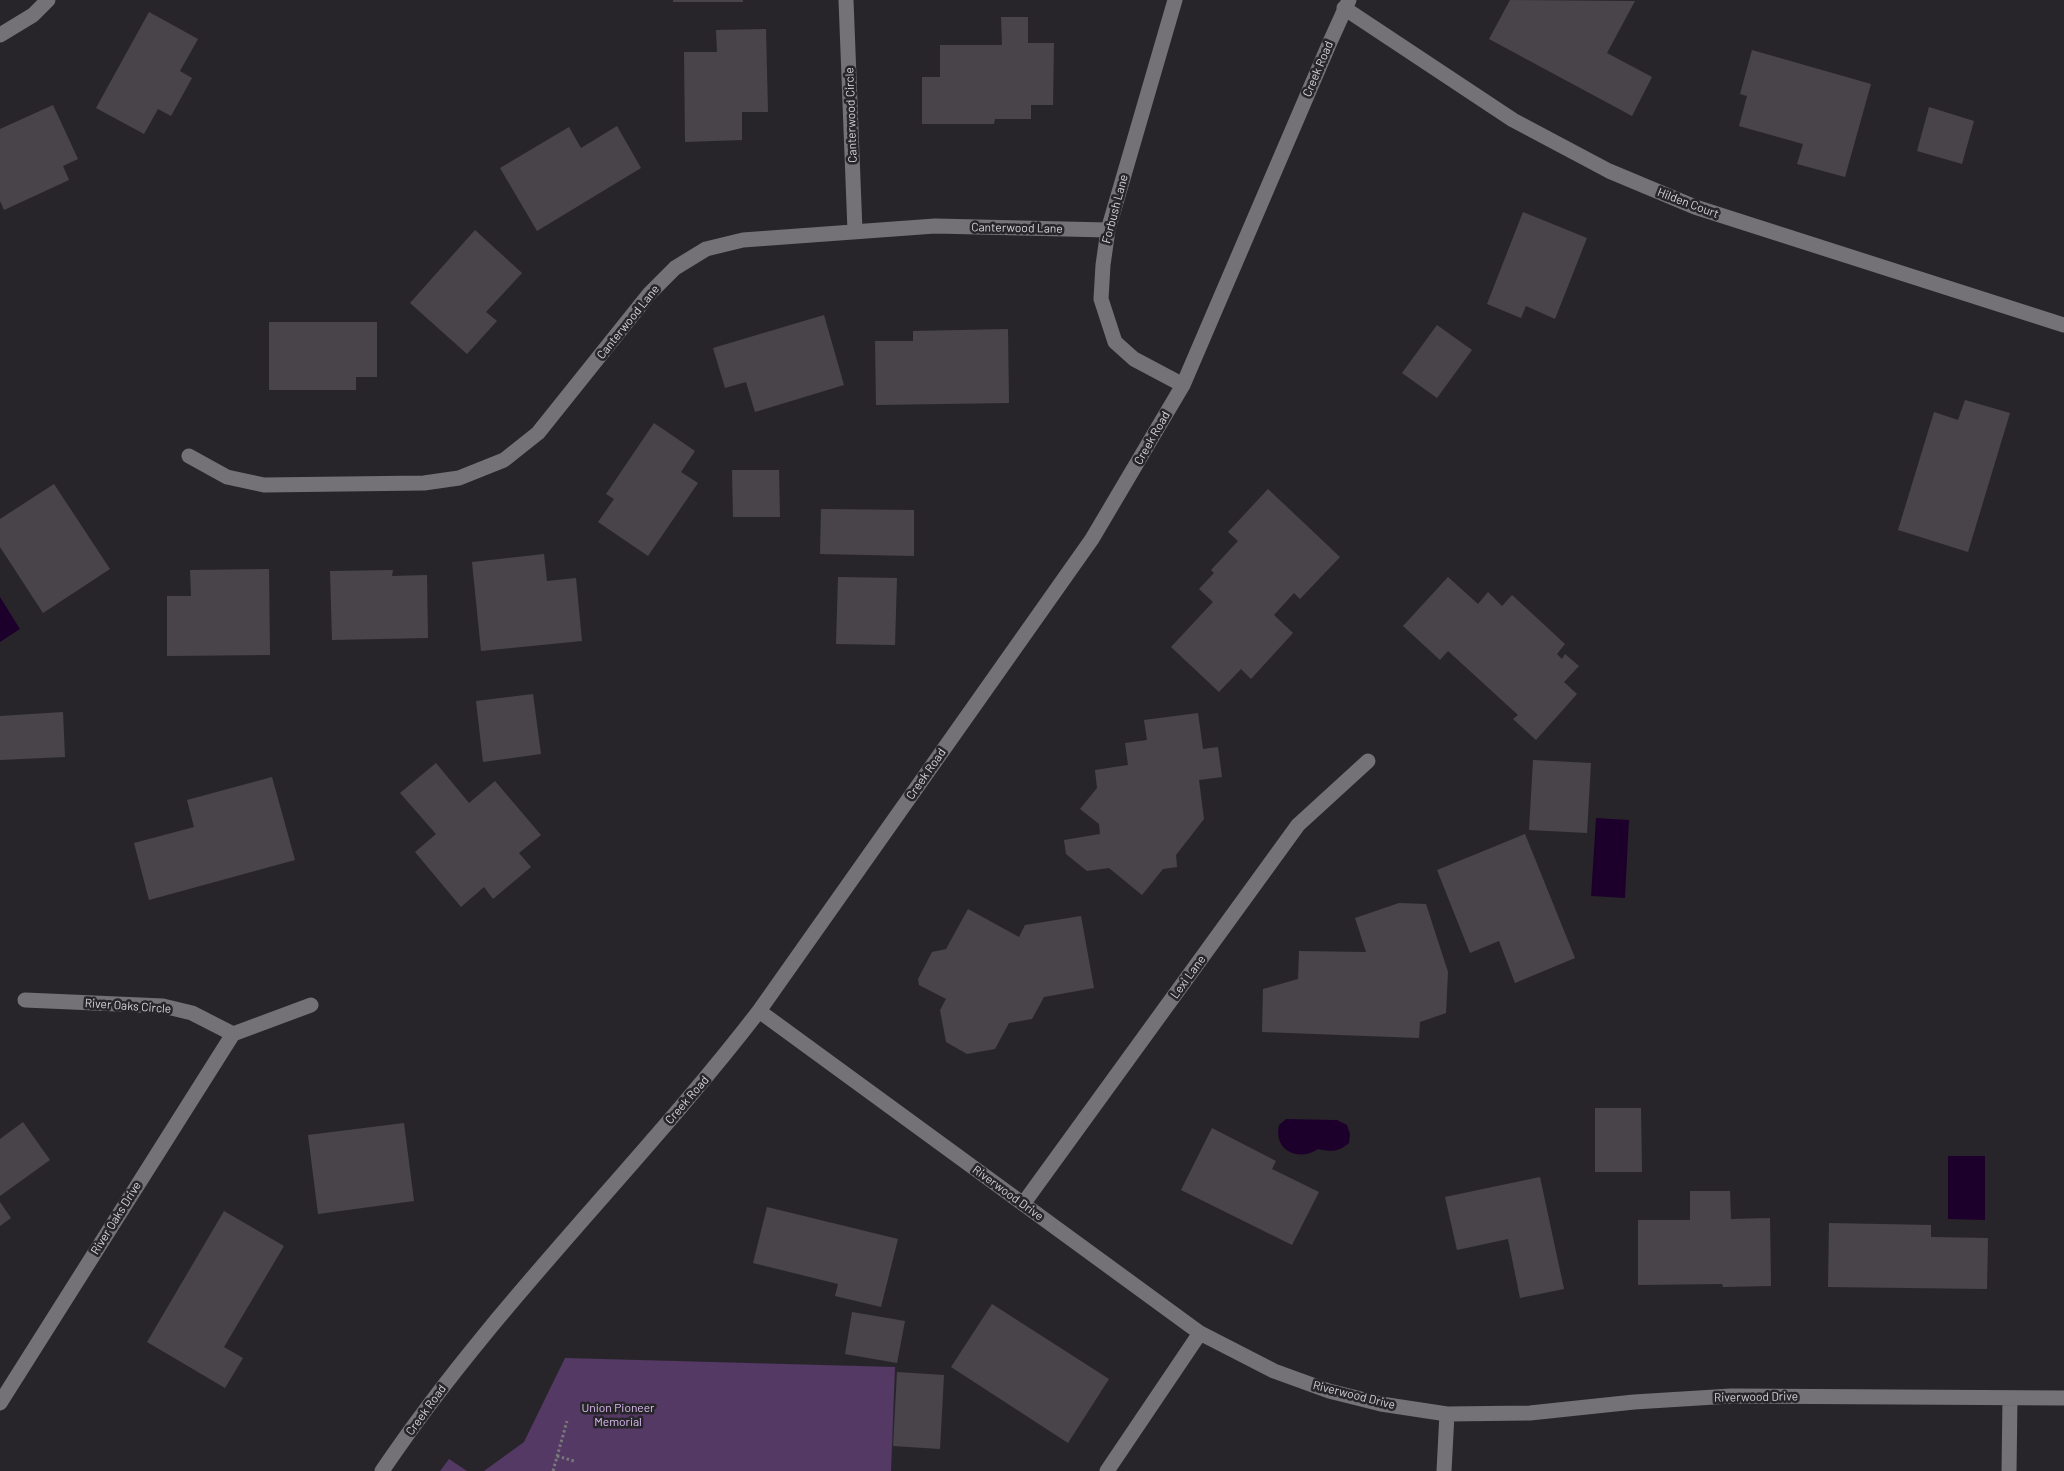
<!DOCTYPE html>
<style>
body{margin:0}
canvas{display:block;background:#28252a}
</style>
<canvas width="2064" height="1471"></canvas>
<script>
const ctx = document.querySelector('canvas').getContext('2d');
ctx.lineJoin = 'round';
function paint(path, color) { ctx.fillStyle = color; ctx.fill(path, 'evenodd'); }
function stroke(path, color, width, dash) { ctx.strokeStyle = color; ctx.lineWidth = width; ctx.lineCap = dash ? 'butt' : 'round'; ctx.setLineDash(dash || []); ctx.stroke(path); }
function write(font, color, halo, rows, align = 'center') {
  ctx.font = font + ' Barlow,sans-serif'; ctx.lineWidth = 5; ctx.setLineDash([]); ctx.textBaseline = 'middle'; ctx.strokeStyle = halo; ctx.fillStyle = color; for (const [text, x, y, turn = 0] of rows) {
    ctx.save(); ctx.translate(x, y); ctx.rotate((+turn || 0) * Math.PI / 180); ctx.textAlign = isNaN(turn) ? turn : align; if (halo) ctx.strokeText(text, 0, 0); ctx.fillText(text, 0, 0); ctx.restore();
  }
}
paint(new Path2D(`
 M565,1358L895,1367L891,1471H484L524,1442Z
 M449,1459L467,1471H440Z`), '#533964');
paint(new Path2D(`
 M0,597L20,629L0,642Z
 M1596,818L1629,820L1625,898L1591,896Z
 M1286,1119L1337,1120L1347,1125L1350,1134L1349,1143C1339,1152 1331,1152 1318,1149C1299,1162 1273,1151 1279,1125Z
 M1948,1156H1985V1220L1948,1219Z`), '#1c002b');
paint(new Path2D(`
 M673,0H743V2H673Z
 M1510,0L1635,1L1607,53L1652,77L1632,116L1489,39Z
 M149,12L198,39L180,71L192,78L171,116L158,109L144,134L96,108Z
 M1001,17H1028V43H1054L1053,105H1031V119H995L994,124H922V77H940V45H1002Z
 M766,29L768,112H742V140L685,142L684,52H717L716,30Z
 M1752,50L1871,84L1845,177L1797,164L1803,144L1739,126L1747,96L1740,94Z
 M53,105L78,159L63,166L69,180L4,210L0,201V129Z
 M1929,107L1974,121L1962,164L1917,151Z
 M617,126L641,168L537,231L500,168L569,127L581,148Z
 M1523,212L1587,238L1555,319L1526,306L1521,318L1487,304Z
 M475,230L522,273L486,312L497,321L467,354L410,303Z
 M824,315L844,385L755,412L746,382L725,388L713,348Z
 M269,322H377V377H356V390H269Z
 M1437,325L1472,350L1437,398L1402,373Z
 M1008,329L1009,403L876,405L875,341H913V331Z
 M1965,400L2010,413L1968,552L1898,530L1934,412L1958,420Z
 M654,423L695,451L681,472L698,483L648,556L598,522L614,499L606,494Z
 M732,470H779L780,517H733Z
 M54,484L110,569L43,613L0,547V519Z
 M1268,489L1340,557L1300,599L1294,593L1274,615L1293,633L1251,679L1241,669L1219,692L1171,647L1213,602L1199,589L1214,573L1211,570L1238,541L1228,532Z
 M821,509L914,510V556L820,554Z
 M544,554L547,581L576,578L582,641L481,651L472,562Z
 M269,569L270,655L167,656V596H191L190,570Z
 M393,570L392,576L427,575L428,638L332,640L330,571Z
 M838,577L897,578L895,645L836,644Z
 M1448,577L1478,604L1488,592L1502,606L1512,595L1565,644L1557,654L1562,659L1565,654L1579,666L1564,682L1577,694L1536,740L1513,719L1518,715L1448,651L1440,660L1403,626Z
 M533,694L541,754L483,762L476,701Z
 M63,712L65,757L0,760V716Z
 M1198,713L1203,749L1218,747L1222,777L1199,780L1204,819L1176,855L1177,867L1163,869L1142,895L1109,868L1087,871L1066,854L1064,840L1100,834L1099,824L1080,809L1097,788L1095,770L1128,765L1125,743L1147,740L1144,720Z
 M1533,760L1591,763L1587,833L1529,830Z
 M436,763L469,803L495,781L541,835L519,853L531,867L493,899L484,887L461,907L415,852L436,834L400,793Z
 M272,777L295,860L149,900L134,843L194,827L187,800Z
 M1525,834L1575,958L1515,983L1499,941L1470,953L1437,870Z
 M1399,903L1426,904L1448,972L1446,1013L1420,1022L1419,1038L1262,1032L1263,989L1298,979L1299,951L1366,952L1355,918Z
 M968,909L1019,937L1025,925L1081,916L1094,988L1044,997L1032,1019L1009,1023L995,1049L967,1054L946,1042L940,1010L946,999L919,985L918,979L932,952L946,949Z
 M1595,1108H1641L1642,1172H1595Z
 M23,1122L50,1160L0,1196V1139Z
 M404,1123L414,1201L318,1214L308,1135Z
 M1212,1128L1276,1161L1272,1169L1319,1192L1292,1245L1181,1190Z
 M1540,1177L1564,1289L1520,1298L1508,1239L1457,1250L1445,1197Z
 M1690,1191H1730L1731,1219L1770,1218L1771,1286L1723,1287L1722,1284L1638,1285V1220H1690Z
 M0,1202L11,1218L0,1226Z
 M767,1207L898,1239L881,1307L835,1296L838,1284L753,1263Z
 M224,1211L284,1246L224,1347L243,1358L225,1388L147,1342Z
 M1829,1223L1931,1225V1237L1988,1238L1987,1289L1828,1287Z
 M992,1304L1109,1379L1068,1443L951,1367Z
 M852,1312L905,1321L897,1363L845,1354Z
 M897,1372L944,1375L940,1449L893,1446Z`), '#48444a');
stroke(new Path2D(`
 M557,1456L574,1461
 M553,1471L567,1421`), '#79777b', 3, [2.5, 2.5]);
stroke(new Path2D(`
 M846,0L855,231
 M1175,0L1108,230L1103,265L1101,299L1115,342L1134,359L1183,385
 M1344,8L1513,120L1609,171L1695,207L2064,325
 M0,35L33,15L48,0
 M189,456L227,477L264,485L424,483L459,478L504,460L538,433L650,293L675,268L706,249L743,240L935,226L1108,230
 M25,1000L163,1006L192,1013L233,1034L311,1005
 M759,1011L1200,1333L1274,1371L1329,1391L1381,1404L1447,1414L1530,1413L1634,1402L1731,1396L2064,1398
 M1023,1204L1298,825L1368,761
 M0,1403L233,1034
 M382,1471C493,1306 638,1168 759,1011L1092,539L1183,385L1330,42L1349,0
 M1107,1471L1200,1333
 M1444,1471L1447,1414
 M2009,1471L2010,1398`), '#747177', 15);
write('12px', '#d5d3d6', '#28252a', [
 ["Creek Road",1318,69,-67],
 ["Canterwood Circle",851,115,-92],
 ["Hilden Court",1688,203,21],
 ["Forbush Lane",1115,209,-75],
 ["Canterwood Lane",1017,228,1],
 ["Canterwood Lane",628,322,-51],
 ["Creek Road",1152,438,-60],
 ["Creek Road",926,774,-55],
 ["Lexi Lane",1188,977,-54],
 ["River Oaks Circle",128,1006,4],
 ["Creek Road",687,1100,-49],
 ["Riverwood Drive",1008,1193,36],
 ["River Oaks Drive",116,1218,-58],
 ["Riverwood Drive",1354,1395,14],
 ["Riverwood Drive",1756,1397,-1],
 ["Creek Road",426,1410,-54]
]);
write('12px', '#dfbef6', '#28252a', [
 ["Union Pioneer",618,1408],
 ["Memorial",618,1422]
]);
</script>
